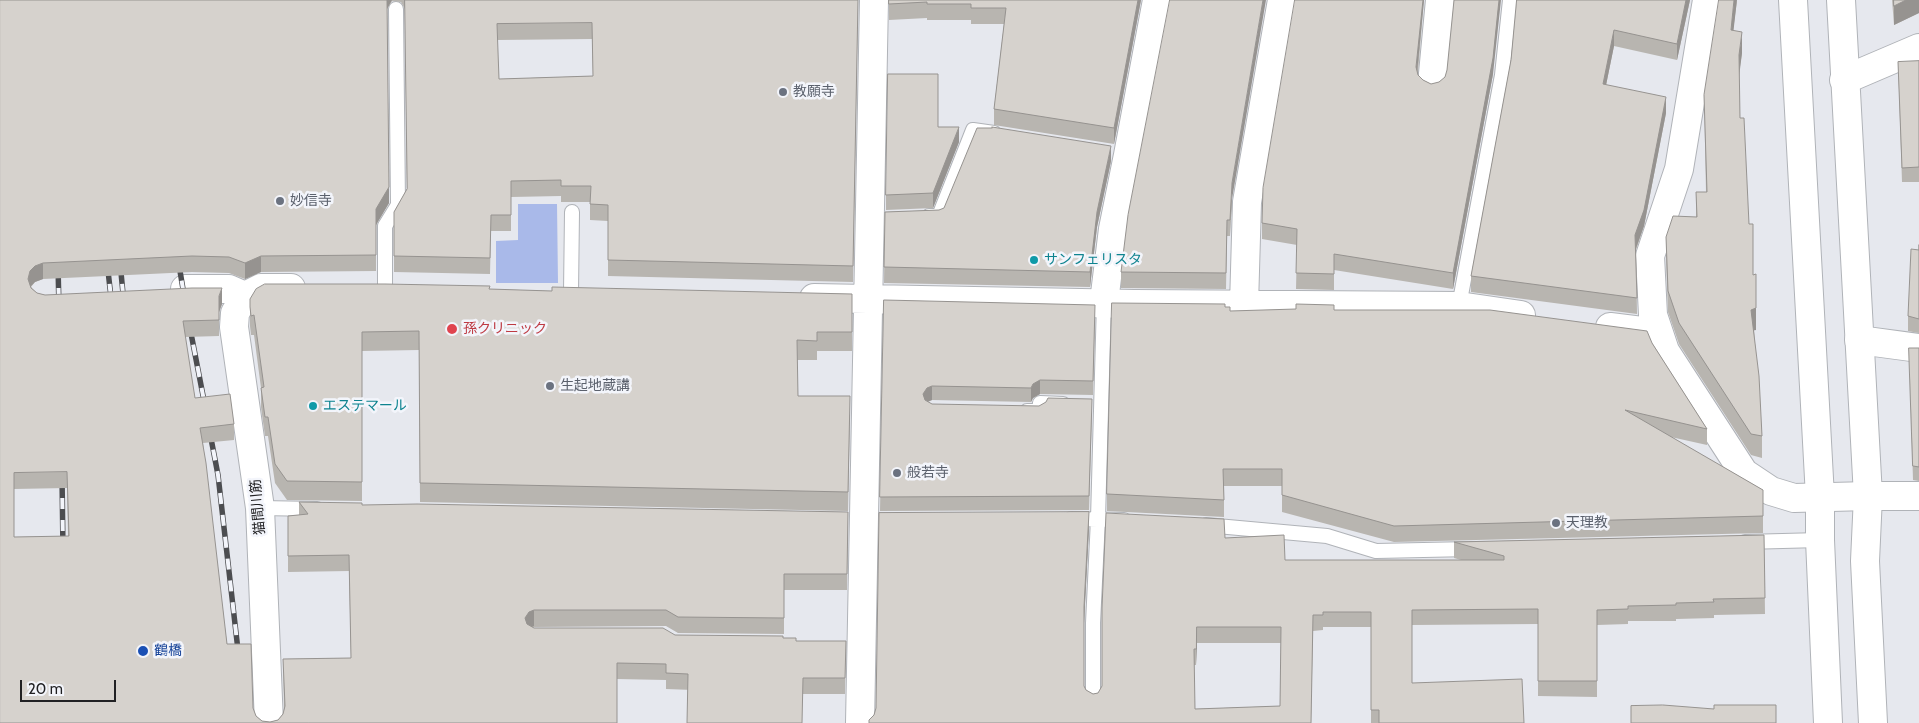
<!DOCTYPE html>
<meta charset="utf-8">
<style>
body{margin:0}
#map{position:relative;width:1919px;height:723px;overflow:hidden;background:#e6e8ee;font-family:Cabin,sans-serif}
canvas{display:block}
.scale{position:absolute;left:20px;top:680px;width:96px;height:22px;box-sizing:border-box;border:2px solid #212123;border-top:0;padding-left:6px;font-size:15px;line-height:18px;white-space:nowrap;color:#212123;-webkit-text-stroke:4px #f3f5fb;paint-order:stroke}
</style>
<div id="map">
<canvas width="1919" height="723"></canvas>
<div class="scale">20 m</div>
</div>
<script>
const ctx = document.querySelector('canvas').getContext('2d');
ctx.lineJoin = 'round';
function paint(path, color) { ctx.fillStyle = color; ctx.fill(path, 'evenodd'); }
function stroke(path, color, width, dash) { ctx.strokeStyle = color; ctx.lineWidth = width; ctx.lineCap = dash ? 'butt' : 'round'; ctx.setLineDash(dash || []); ctx.stroke(path); }
function write(font, color, halo, rows, align = 'center') {
  ctx.font = font + ' Cabin,"Noto Sans JP",sans-serif'; ctx.lineWidth = 5; ctx.setLineDash([]); ctx.textBaseline = 'middle'; ctx.strokeStyle = halo; ctx.fillStyle = color; for (const [text, x, y, turn = 0] of rows) {
    ctx.save(); ctx.translate(x, y); ctx.rotate((+turn || 0) * Math.PI / 180); ctx.textAlign = isNaN(turn) ? turn : align; if (halo) ctx.strokeText(text, 0, 0); ctx.fillText(text, 0, 0); ctx.restore();
  }
}
paint(new Path2D(`
 M518,204H557L558,283H496V241L518,240Z`), '#a9b9e9');
const lane = new Path2D(`
 M929,216H939L973,130L994,133
 M385,287V226L398,205L396,9
 M571,292L572,212
 M1459,306L1502,75L1510,0
 M1027,411H1039L1040,403L1063,404
 M260,508L317,509
 M1071,519L1124,520
 M1206,525L1327,536L1376,551L1471,549
 M1745,542L1820,540
 M1093,701V623L1098,519L1104,302`);
const street = new Path2D(`
 M1707,0L1679,169L1650,256L1653,315L1665,351L1744,473L1771,491L1794,498L1868,496H1919
 M1844,80L1919,48
 M1432,84L1440,0
 M185,289H229L245,296L261,288H291
 M245,296L235,313L234,327L260,508L269,723
 M814,298L1134,304L1459,306L1521,315
 M1104,302L1113,229L1128,155L1157,0
 M1244,305L1247,202L1282,0
 M1610,327L1658,333
 M1859,340L1919,348
 M860,723L874,0`);
const secondary = new Path2D(`
 M1793,0L1820,497V540L1828,723
 M1841,0L1868,496L1865,561L1873,723`);
stroke(lane, '#b0b3b8', 16);
stroke(street, '#b0b3b8', 30);
stroke(secondary, '#b0b3b8', 30);
stroke(lane, '#fff', 14);
stroke(street, '#fff', 28);
stroke(secondary, '#fff', 28);
const rail = new Path2D(`
 M178,259L185,301
 M107,262L112,306
 M120,262L124,304
 M58,266L59,308
 M189,323L206,411
 M209,428L218,475L239,659
 M62,476L63,551`);
stroke(rail, '#4c4d50', 5.5);
stroke(rail, '#f3f5fb', 4, [11]);
paint(new Path2D(`
 M0,0H858L853,282L608,276V221L590,220V202H561V196L511,197V231H491L490,274L394,272V212L407,189L405,9L401,2L392,1L387,9L389,203L376,225V271L261,272L245,279L229,273L192,272L43,279L35,282L31,287L37,293L45,295L222,304L219,312V336L185,337L195,398L234,424V440L203,443L227,644L256,716L262,721L270,722L278,720L283,714L284,709L283,659L351,658L349,571L288,572V516L299,515V502L362,505L848,512L847,590H784V634L678,633L666,626L532,627L534,628L675,635L783,638L796,641H846L845,694H803L666,689V680L617,679V723H0ZM592,39L593,76L499,79L497,40ZM67,488L68,536L14,537V489Z
 M889,0H1141L1114,144L994,125V109L1004,24H971V20H927V18L889,20Z
 M1424,0L1418,72V75L1423,80L1431,84L1493,74L1453,289L1334,270V290L1296,289L1297,245L1262,239V223Z
 M1517,0H1690L1677,60L1614,46L1606,85L1666,113L1644,226L1636,250L1637,314L1471,292V276L1511,60Z
 M1737,0L1733,31L1742,53L1739,73L1740,118L1753,275L1756,330H1754L1762,436V458L1751,455L1679,344L1668,312L1666,258V237L1696,217V192H1706L1704,95Z
 M1892,0H1919V13L1894,25Z
 M1919,61V182H1902L1898,62Z
 M938,127L959,142L933,208L886,210V195Z
 M1111,161L1097,227L1090,287L884,283L885,212L939,210Z
 M1232,199L1230,236H1227L1226,289L1121,288V272Z
 M1919,245V333L1908,331V316Z
 M489,289L552,291L852,294V351H817V360H797L798,396L850,415L848,511L420,502L419,350L362,351V501L287,500L275,483L268,436H265L261,407V388L254,335H251L250,326V307Z
 M884,300L1095,319L1093,395L1040,394L1033,398L1031,402L932,400L928,402L932,404L1092,413L1089,510L880,511Z
 M1225,307L1230,311L1334,310L1652,343L1707,429V445L1671,437L1763,490V533L1394,542L1282,512V486H1224V517L1107,511V494Z
 M1909,348H1919V481L1913,480Z
 M1089,528L1084,623V686L1086,690L1093,694L1098,693L1225,538L1285,560H1461L1454,558V542L1764,535L1765,614L1714,615V618L1676,619V621H1628V624L1597,625V697L1538,696V624L1412,625V683L1524,723H1371V627H1323V630L1313,631L1311,723H869ZM1197,643H1281L1280,706L1195,709L1194,665H1196Z`), '#b8b5b0');
paint(new Path2D(`
 M387,0H392L387,9Z
 M1138,0H1141L1114,144V128Z
 M1263,0H1266L1232,199L1230,236L1232,183Z
 M1423,0H1424L1416,83V67Z
 M1499,0H1501L1493,74L1453,289V273Z
 M1686,0H1690L1677,60V44Z
 M1734,0H1737L1731,52V30Z
 M1906,0H1919V13L1894,25V6Z
 M1614,30V46L1603,100V84Z
 M1742,32V53L1739,77V55Z
 M1666,97V113L1644,226L1635,251V235Z
 M959,127V142L933,208V193Z
 M1111,146V161L1097,227L1090,287V272L1097,212Z
 M389,187V203L376,225V209Z
 M261,256V272L245,279V263Z
 M43,263V279L35,282L30,287L28,279L30,271L35,266Z
 M1756,274V330L1751,331V310Z
 M222,288V304L219,312V296Z
 M1040,380V394L1033,398L1031,402V388L1033,384Z
 M932,386V400L927,402L923,408V394L927,388Z
 M1089,512V528L1084,623V607Z
 M534,610V626L529,628L525,635V618L529,612Z
 M1197,627V643L1196,665V649Z`), '#969390');
const building = new Path2D(`
 M0,0H387L389,187L376,209V255L261,256L245,263L229,257L192,256L43,263L35,266L30,271L28,279L31,288L37,293L45,295L192,288H222L219,296V320L183,321L195,398L230,394L234,424L200,428L206,463L227,644H251L253,708L256,716L262,721L270,722L278,720L283,714L285,706L283,659L351,658L349,555L288,556V516L308,514L299,502L362,503V505L417,504L848,512L847,574H784V618L678,617L666,610H534L529,612L525,618L527,624L534,628H663L675,635L783,636V638H796V641H846L845,678H803L802,723H687L688,674L666,673V664L617,663V723H0ZM67,472L69,536L14,537V473Z
 M405,0H858L853,266L608,260V205L590,204L591,186H561V180L511,181V215H491L490,258L394,256V212L407,189ZM592,23L593,76L499,79L497,24Z
 M889,0H1138L1114,128L994,109L1006,8H971V4H927V2L889,4Z
 M1170,0H1263L1232,183L1230,220H1227L1226,273L1121,272L1128,215Z
 M1295,0H1423L1416,67L1418,75L1423,80L1431,84L1439,82L1445,77L1447,70L1454,0H1499L1493,58L1453,273L1334,254V274L1296,273L1297,229L1262,223L1263,188Z
 M1517,0H1686L1677,44L1614,30L1603,84L1666,97L1644,210L1635,235L1637,298L1471,276L1511,60Z
 M1719,0H1734L1731,30L1742,32L1739,55L1740,118H1744L1749,224H1753V275L1756,274V308L1751,310L1759,376L1762,436L1751,434L1679,323L1668,291L1666,237L1673,216L1697,217L1696,192H1707L1704,95Z
 M1894,0H1906L1894,6Z
 M1919,61V167L1902,168L1898,62Z
 M888,74H938V127H959L933,193L886,195Z
 M992,127L1111,146L1097,212L1090,272L884,267L885,212L939,210L944,208L977,128H992Z
 M1919,245V319L1908,316L1911,249L1919,250Z
 M265,284H385L490,286L489,289L552,291V287L852,294V332H817V341L797,340L798,396H850L848,492L420,483L419,331L362,332V482L287,481L275,464L268,417H265L261,388L264,387L254,315L251,316L250,307V299L256,289Z
 M884,300L1095,305L1093,381L1040,380L1033,384L1031,388L932,386L927,388L923,394L925,400L932,404L1039,406L1046,402L1048,398L1092,399L1089,496L880,497Z
 M1112,303L1225,304V307H1230V311L1296,309V304L1334,305V310H1490L1647,331L1652,343L1707,429L1625,410L1763,490V516L1394,526L1282,495V469H1223L1224,500L1107,494Z
 M1909,348H1919V467L1913,466Z
 M1089,512L1084,607V686L1086,690L1093,694L1098,693L1102,686V608L1106,513L1224,519L1225,538L1284,535L1285,560H1504V556L1454,542L1764,535L1765,598L1713,599L1714,602L1676,603V605L1628,606V609L1597,610V681H1538V609L1412,610V683L1522,679L1524,723H1379V710H1371V612H1323V615H1313L1311,723H869V720L874,715L876,708L879,513ZM1197,627H1281L1280,706L1195,709L1194,649H1196Z
 M1663,705L1714,709V705H1776V723H1631V706Z`);
paint(building, '#d6d2cd');
stroke(building, '#969390', 1);
for (const [x, y, r, color] of [
 [783,92,5,"#6b7280"],
 [280,201,5,"#6b7280"],
 [1034,260,5,"#0f9aa8"],
 [452,329,6,"#e0444e"],
 [550,386,5,"#6b7280"],
 [313,406,5,"#0f9aa8"],
 [897,473,5,"#6b7280"],
 [1556,523,5,"#6b7280"],
 [143,651,6,"#1a4fb4"]
]) { const dot = new Path2D(); dot.arc(x, y, r, 0, 2 * Math.PI); ctx.fillStyle = color; ctx.fill(dot); stroke(dot, '#f3f5fb', 2); }
write('14px', '#5b616d', '#f3f5fb', [
 ["教願寺",793,92],
 ["妙信寺",290,201],
 ["生起地蔵講",560,386],
 ["般若寺",907,473],
 ["天理教",1566,523]
], 'left');
write('14px', '#0d838f', '#f3f5fb', [
 ["サンフェリスタ",1044,260],
 ["エステマール",323,406]
], 'left');
write('14px', '#be3a42', '#f3f5fb', [
 ["孫クリニック",463,329]
], 'left');
write('14px', '#212123', '#f3f5fb', [
 ["猫間川筋",258,507,-95]
]);
write('14px', '#164399', '#f3f5fb', [
 ["鶴橋",154,651]
], 'left');
</script>
